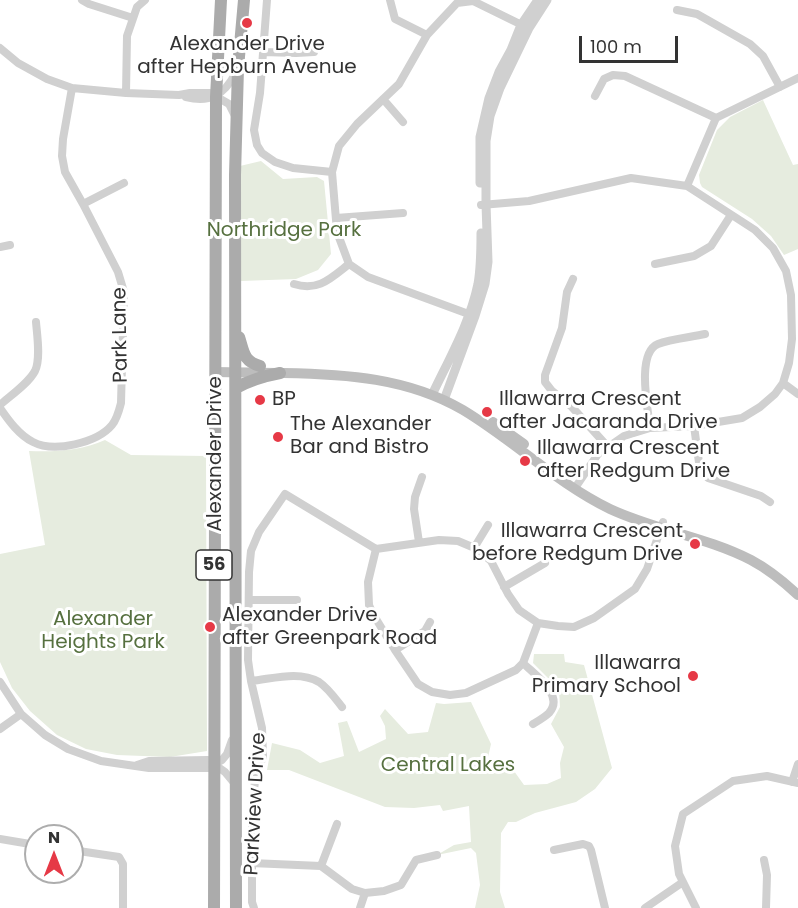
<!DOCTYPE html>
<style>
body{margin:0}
#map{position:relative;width:798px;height:908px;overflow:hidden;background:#fff;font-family:Poppins,sans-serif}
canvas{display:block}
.north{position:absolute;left:24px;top:824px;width:60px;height:60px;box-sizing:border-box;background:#fff;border:2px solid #adadad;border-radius:50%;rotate:0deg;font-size:16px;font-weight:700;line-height:24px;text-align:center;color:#333}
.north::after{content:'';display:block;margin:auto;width:21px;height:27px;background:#e63946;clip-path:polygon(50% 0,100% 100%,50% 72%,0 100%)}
.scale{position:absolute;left:579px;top:36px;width:99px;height:27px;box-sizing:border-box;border:3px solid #333;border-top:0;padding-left:8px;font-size:18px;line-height:21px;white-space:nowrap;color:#333;-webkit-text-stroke:4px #fff;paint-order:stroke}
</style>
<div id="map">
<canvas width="798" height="908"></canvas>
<div class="north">N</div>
<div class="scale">100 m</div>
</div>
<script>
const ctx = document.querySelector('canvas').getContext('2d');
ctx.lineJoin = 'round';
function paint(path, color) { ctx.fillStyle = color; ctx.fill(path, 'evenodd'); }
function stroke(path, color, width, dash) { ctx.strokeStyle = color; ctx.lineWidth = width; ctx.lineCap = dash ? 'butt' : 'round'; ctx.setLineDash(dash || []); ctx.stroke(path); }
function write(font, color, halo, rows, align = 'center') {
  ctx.font = font + ' Poppins,sans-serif'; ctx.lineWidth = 6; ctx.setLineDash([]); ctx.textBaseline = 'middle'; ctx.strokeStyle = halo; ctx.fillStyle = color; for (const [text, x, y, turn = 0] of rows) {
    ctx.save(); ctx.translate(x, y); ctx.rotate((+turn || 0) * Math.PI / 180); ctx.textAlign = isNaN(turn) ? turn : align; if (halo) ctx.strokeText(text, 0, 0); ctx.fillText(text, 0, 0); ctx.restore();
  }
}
paint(new Path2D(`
 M763,100L793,165L798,164V249L784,255L771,236L752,219L702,187L700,183L699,175L717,130L730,117Z
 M261,161L283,179L317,177L324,181L331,254L318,270L296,279L241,281L240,166Z
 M105,440L131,455L206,456L207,751L170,757L117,755L86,749L57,735L30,711L12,688L0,662V554L45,545L29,451C54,452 81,451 105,440Z
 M534,654H564L565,662L584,665L612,768L595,789L576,802L535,813L516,822H508L501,833L500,892L505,908H475L480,885L476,853L471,848L437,855L454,845L471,842L469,806L443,811L440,805L414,808L385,807L289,770H267L272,743L300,750L320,763L344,756L338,723L347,721L359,752L386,739L385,726L380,716L385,709L408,734L428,732L436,703L444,704L471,702L491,744L487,762V771H514L524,785L547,784L561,778L560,763L564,747L551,724L560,707L559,689L533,663Z`), '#e6ecdf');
stroke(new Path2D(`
 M82,0L89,4L133,18
 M267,0L260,93L254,130L257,145L262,153L275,162L293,168L332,172
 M390,0L395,19L427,35
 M677,10L697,14L750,44L763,56L780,87
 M0,48L18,63L47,79L72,88L126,93L179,95L190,93H210L229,104L235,116
 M263,52L296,53L314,52
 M126,93L127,36L137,7L145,0
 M595,96L604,79L613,75L625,76L716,118
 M186,97C210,103 224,95 235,74
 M383,99L403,122
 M687,186L716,118L798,78
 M83,204L124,183
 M481,205L529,201L631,178L687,186L755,230L773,248L786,271L791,295L792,339L789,363L783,383L775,394L760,407L742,418L694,426L650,428L624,436L598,454L575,488
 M336,218L403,213
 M0,247L10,245
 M655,264L694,256L711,246L731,215
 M573,279L567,292L562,328L545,375V382L552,391L571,406L608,447
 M294,284C318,292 331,278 349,264
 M474,316L368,277L349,264L337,232L332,172L339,146L357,124L399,84L427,35L457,3L473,1L526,27
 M783,383L798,394
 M0,405C11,395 28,384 35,371C41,359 37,335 36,322
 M0,408C9,421 19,435 33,442C54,453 97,443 112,425C117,419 119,411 121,403L124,292L118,272L83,204L65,172L62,156L63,139L72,88
 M694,426L700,470L708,478L761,496L770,502
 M650,428C648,409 636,353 658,344C670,339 692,337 705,334
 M419,542L414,509L415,497L422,477
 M474,548L488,525
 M376,549L368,582L369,605L373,614L395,650L418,684L432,692L450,695L466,693L516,670L523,663L538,623
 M504,587L545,563
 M249,600H297
 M395,650L425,631L430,622
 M523,663C535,675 565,695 549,713C545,717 538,721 533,724
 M251,681C272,679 299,670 319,682C328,688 335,698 342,707
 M0,682L21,714L45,735L68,749L101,761L149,768H208L222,760L227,754L232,740
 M0,729L21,714
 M137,765L149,761L208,760L225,772L235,784
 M792,782L798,764
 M0,839L36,845
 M72,850L119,857L123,864V908
 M554,850L583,844L589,846L591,850L605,908
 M764,860L767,875L766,908
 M251,863L321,866L352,889L365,893L384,891L401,885L416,860L437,855
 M321,866L337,824
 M254,908L252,902V809L255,781L263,756L262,728L251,681L248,660L249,572L251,551L259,532L285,494L376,549L439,540L458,541L477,549L491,561L508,594L519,610L538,623L558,626L574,627L594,618L635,589L647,569L663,522
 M360,908L365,893
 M645,908L683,882
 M696,908L679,874L675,846L683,814L733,781L767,776L798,783`), '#d0d0d0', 8);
stroke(new Path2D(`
 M480,183V137L489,98L499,72L511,50L521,25L538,0
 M432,395C449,359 470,323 478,284C481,267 481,250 481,233
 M444,400L475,316L485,284L488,262L486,204V141L490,116L500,88L529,28L547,0`), '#d0d0d0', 9);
stroke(new Path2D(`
 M215,372C238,372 261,373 283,373C346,374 408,378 463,410C513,440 558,484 610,509C655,530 706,537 751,560C768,569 784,582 798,595
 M493,422L524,444`), '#bdbdbd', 10);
stroke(new Path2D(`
 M239,337C244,352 243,361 260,366
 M236,388C250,380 264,376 280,373
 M214,908L216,97L221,0
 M236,908L235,175L238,68L244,0`), '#ababab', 12);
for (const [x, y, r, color] of [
 [247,23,6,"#e63946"],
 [260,400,6,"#e63946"],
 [487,412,6,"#e63946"],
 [278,437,6,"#e63946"],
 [525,461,6,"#e63946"],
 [695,544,6,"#e63946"],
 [210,627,6,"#e63946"],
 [693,676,6,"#e63946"]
]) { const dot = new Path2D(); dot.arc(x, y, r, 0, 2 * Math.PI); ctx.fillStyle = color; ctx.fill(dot); stroke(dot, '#fff', 2); }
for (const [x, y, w] of [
 [214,565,36]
]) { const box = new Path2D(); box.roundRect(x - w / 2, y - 15, w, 30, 4.5); ctx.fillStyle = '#fff'; ctx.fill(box); stroke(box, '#333', 1.5); }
write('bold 18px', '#333', null, [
 ["56",214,565]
]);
write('20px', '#333', '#fff', [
 ["Alexander Drive",247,45,"center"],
 ["after Hepburn Avenue",247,68,"center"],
 ["BP",272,400],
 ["Illawarra Crescent",499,400],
 ["after Jacaranda Drive",499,423],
 ["The Alexander",290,425],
 ["Bar and Bistro",290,448],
 ["Illawarra Crescent",537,449],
 ["after Redgum Drive",537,472],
 ["Illawarra Crescent",683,532,"right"],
 ["before Redgum Drive",683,555,"right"],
 ["Alexander Drive",222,616],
 ["after Greenpark Road",222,639],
 ["Illawarra",681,664,"right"],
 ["Primary School",681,687,"right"]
], 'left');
write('20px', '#56703f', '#fff', [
 ["Northridge Park",284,231],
 ["Alexander",103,620],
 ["Heights Park",103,643],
 ["Central Lakes",448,766]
]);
write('20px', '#333', '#fff', [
 ["Park Lane",121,335,-91],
 ["Alexander Drive",216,454,-90],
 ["Parkview Drive",256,804,-87]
]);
</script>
